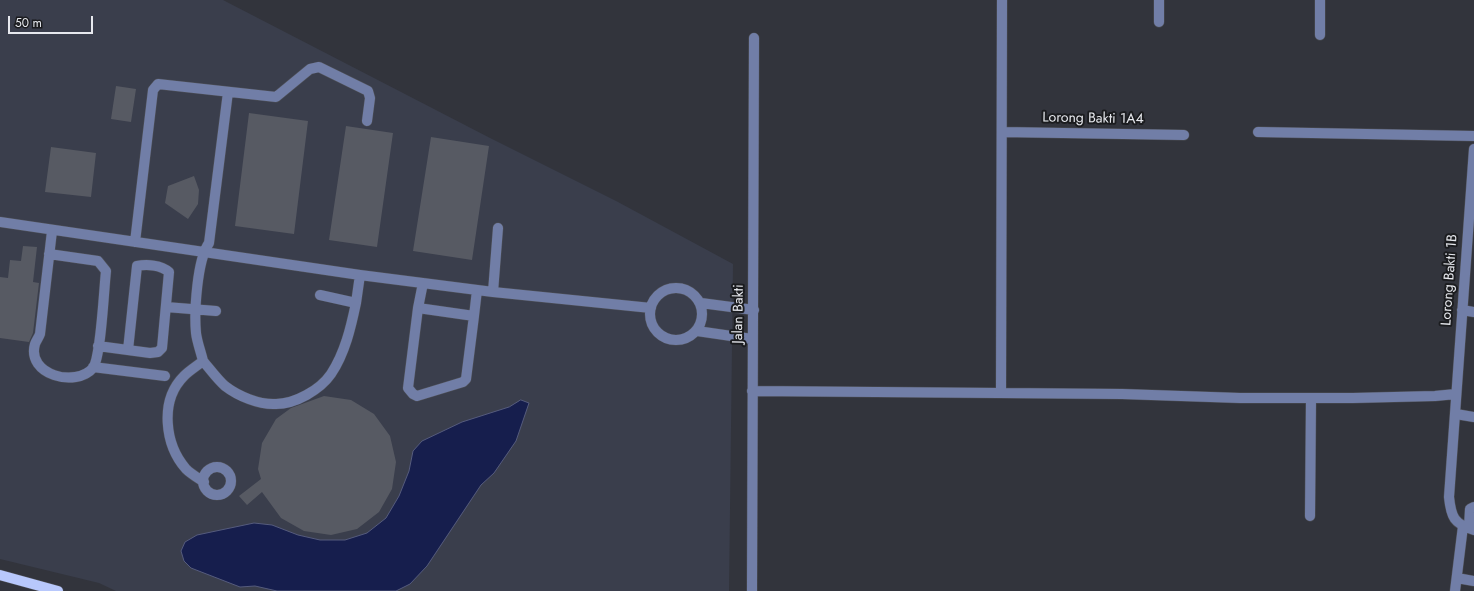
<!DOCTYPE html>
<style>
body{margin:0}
#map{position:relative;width:1474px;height:591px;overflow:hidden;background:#32343c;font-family:Jost,sans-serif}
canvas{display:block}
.scale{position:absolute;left:8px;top:16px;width:85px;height:18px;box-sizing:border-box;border:2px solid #e7e9ee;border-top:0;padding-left:5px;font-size:12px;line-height:14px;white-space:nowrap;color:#e7e9ee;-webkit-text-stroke:3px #1b1c1f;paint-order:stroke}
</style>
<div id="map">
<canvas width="1474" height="591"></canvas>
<div class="scale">50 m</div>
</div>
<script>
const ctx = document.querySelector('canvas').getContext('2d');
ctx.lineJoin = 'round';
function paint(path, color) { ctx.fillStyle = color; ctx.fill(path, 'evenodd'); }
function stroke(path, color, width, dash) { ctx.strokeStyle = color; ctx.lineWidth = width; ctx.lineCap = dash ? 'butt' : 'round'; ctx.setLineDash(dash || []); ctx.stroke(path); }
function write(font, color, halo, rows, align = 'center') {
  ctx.font = font + ' Jost,sans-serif'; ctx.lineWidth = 4; ctx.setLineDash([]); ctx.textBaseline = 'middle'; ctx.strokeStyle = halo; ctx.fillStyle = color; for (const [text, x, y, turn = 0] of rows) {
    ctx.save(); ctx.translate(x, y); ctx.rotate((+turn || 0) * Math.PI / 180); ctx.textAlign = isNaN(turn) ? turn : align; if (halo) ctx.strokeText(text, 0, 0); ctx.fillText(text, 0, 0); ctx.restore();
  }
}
paint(new Path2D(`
 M0,0H223L492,139L618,202L733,264L729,591H116L99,583L0,559Z`), '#3a3e4c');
const water = new Path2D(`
 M521,400L529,403L516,441L494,473L481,485L427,566L410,584L396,591H277L255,586L240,587L191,568L184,561L181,551L185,542L197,535L254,523L272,525L298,535L320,540H345L367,533L386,518L399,496L409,471L413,451L422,441L462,422L509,407Z`);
paint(water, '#161e4d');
stroke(water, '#555b7d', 1);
paint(new Path2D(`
 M116,86L136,89L131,122L111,119Z
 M249,113L308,121L294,234L235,226Z
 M346,126L393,133L377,247L329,240Z
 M431,137L489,146L472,260L413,251Z
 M51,147L96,153L91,197L45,192Z
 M194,176L199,190L198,204L188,219L165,203L168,186Z
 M23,246L37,247L33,282L39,283L33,333L29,342L0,338V277L8,278L10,260L21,261Z
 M324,396L351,400L374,414L390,436L396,462L392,489L379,512L357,529L331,535L304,531L281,518L262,492L247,505L239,496L261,479L258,469L262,443L276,419L291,408Z`), '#575a63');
const minor = new Path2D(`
 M1159,22V0
 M1320,35V0
 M1002,132L1184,135
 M1258,132L1474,136
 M1474,149L1449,497C1451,517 1454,524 1474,530
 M0,222L360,275L493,292L651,308
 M135,242L153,90L158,84L276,97L310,69L319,67L368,91L370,98L367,121
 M49,254L98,261L106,271C104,288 101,357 93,368C76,388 26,375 35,344C36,341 39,337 40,334L52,231
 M650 314a26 26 0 1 1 52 0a26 26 0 1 1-52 0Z
 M493,292L498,228
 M320,295L356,303L360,275
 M701,303L754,310
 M166,307L216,311
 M418,308L408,388L413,394L417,396L463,382L466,379L474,316L418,308L423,283
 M1462,310L1474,312
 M474,316L477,290
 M697,331L752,339
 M98,346L150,353L158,352L162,348L169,272C161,265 147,264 137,266L128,350
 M203,361C210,369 217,379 225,386C238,396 259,405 276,404C295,404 320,390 331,374C345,353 351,327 356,303
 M93,367L165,376
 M752,391L1122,394L1240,398H1353L1435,396L1456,394
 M1001,393L1002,0
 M1456,414L1474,417
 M203 481a14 14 0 1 1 28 0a14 14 0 1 1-28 0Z
 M204,482C198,478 191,474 186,469C165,445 159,401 184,376C190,370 197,366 203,361C201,352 197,342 196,333C194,312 197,260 209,243L228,92
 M1310,516L1311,398
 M1469,528L1470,509L1474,507
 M1457,578L1474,581
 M752,591L754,38
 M1455,591L1463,526`);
const major = new Path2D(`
 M0,575L58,591`);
stroke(minor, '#4f5158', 11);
stroke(major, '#4f5158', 11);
stroke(minor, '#717ea7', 10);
stroke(major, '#b8c8fc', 10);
write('14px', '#e7e9ee', '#1b1c1f', [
 ["Lorong Bakti 1A4",1093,119,1],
 ["Lorong Bakti 1B",1450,280,-86],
 ["Jalan Bakti",739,314,-89]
]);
</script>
